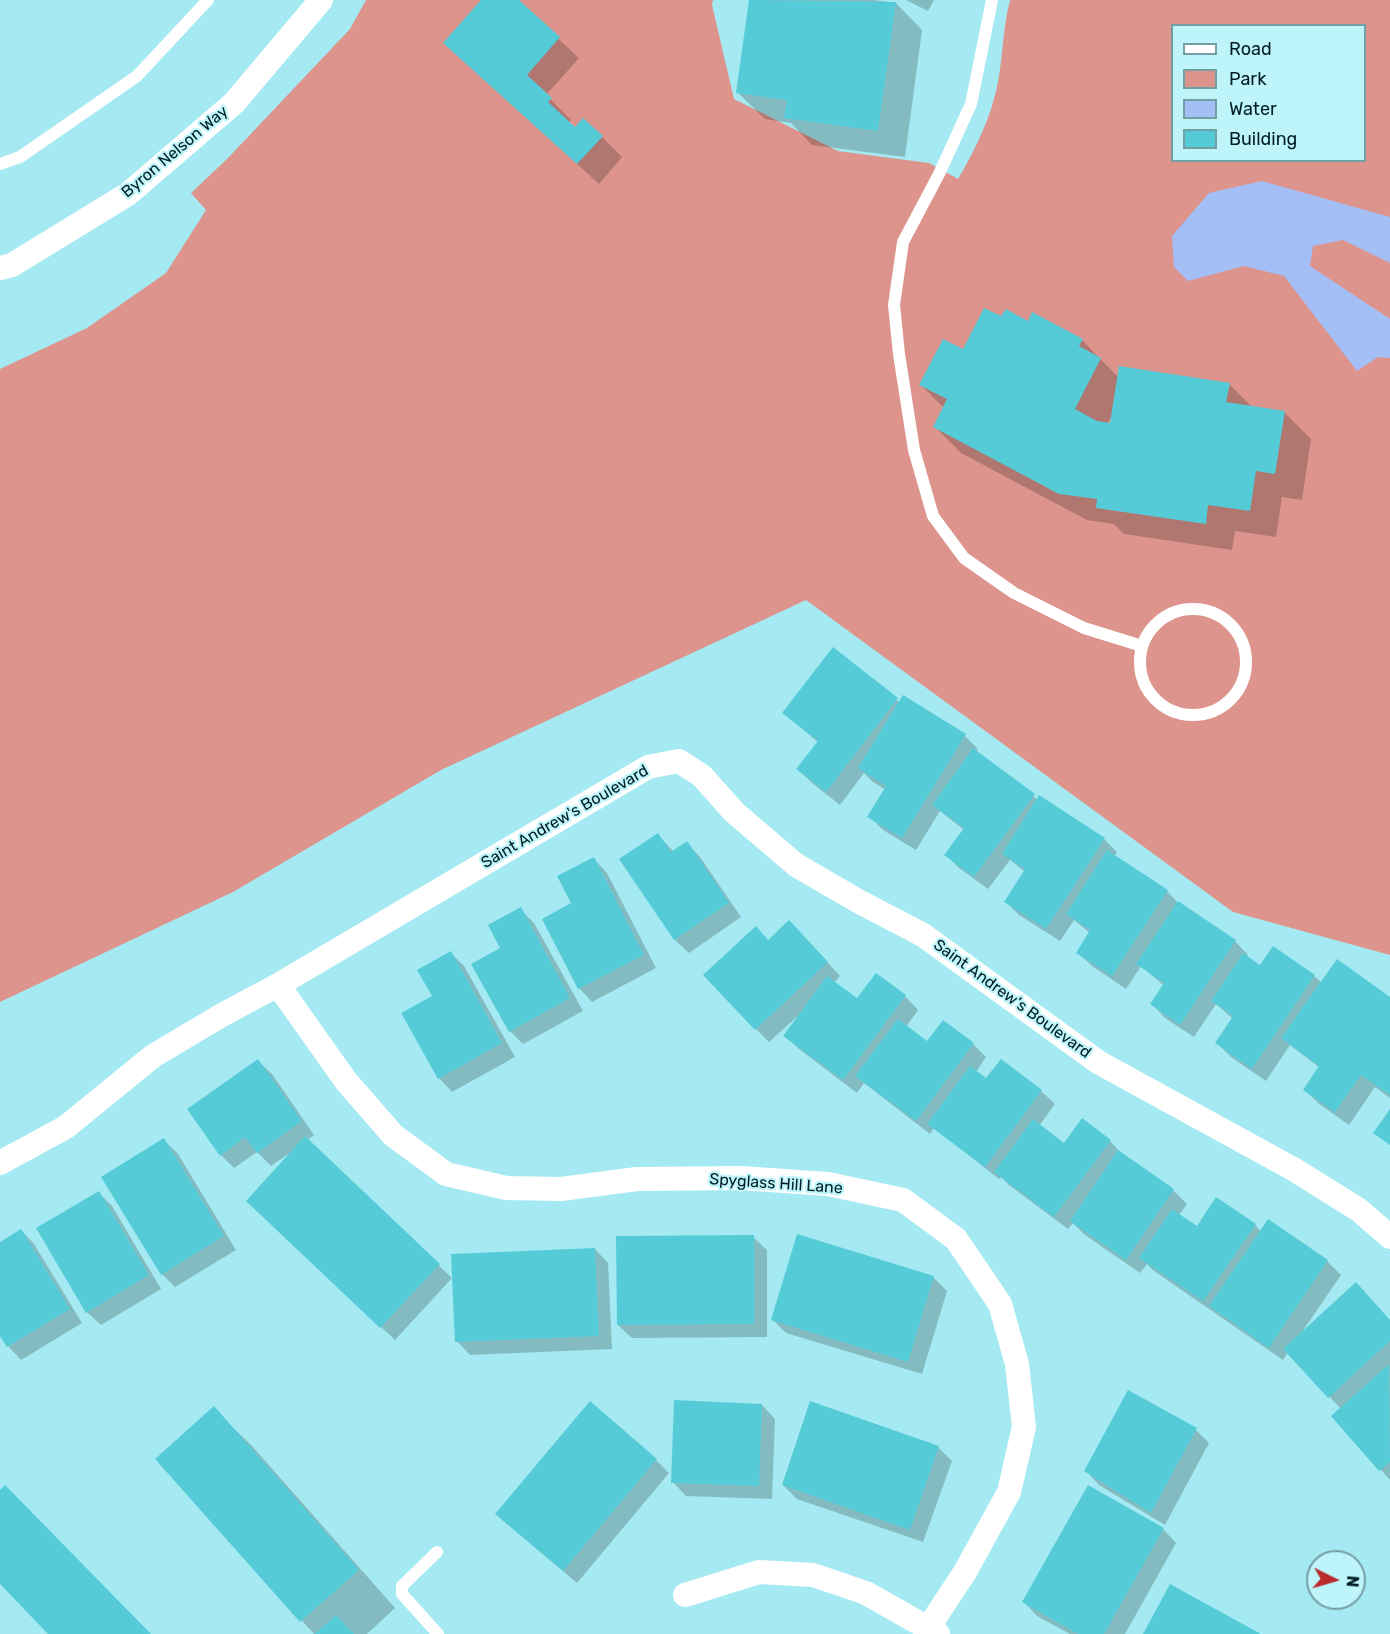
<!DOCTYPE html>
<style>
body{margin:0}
#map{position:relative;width:1390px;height:1634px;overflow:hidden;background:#a5eaf2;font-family:Rubik,sans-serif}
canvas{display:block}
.legend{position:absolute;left:1171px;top:24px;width:195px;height:138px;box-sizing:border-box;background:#bef5fb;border:2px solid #739fa4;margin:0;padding:8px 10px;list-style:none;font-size:18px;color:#021e22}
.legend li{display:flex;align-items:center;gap:12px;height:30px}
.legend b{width:30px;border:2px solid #739fa4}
.north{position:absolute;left:1306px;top:1550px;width:60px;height:60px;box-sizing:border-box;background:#bef5fb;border:2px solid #739fa4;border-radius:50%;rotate:95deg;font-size:16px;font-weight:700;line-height:24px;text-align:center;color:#021e22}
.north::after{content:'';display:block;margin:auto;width:21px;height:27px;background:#ba2b2e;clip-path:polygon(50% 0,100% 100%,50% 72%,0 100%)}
</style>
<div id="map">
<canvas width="1390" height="1634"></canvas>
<ul class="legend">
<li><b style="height:8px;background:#fff"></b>Road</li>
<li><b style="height:16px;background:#dd948d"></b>Park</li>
<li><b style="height:16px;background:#a4bef6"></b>Water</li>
<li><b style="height:16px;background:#56cbd8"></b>Building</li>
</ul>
<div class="north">N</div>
</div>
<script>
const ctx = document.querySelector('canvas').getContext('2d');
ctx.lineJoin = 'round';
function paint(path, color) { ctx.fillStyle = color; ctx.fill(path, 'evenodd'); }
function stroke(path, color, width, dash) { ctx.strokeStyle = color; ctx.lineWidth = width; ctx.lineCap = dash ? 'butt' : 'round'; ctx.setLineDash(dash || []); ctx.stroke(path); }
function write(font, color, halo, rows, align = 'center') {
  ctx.font = font + ' Rubik,sans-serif'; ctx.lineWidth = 4.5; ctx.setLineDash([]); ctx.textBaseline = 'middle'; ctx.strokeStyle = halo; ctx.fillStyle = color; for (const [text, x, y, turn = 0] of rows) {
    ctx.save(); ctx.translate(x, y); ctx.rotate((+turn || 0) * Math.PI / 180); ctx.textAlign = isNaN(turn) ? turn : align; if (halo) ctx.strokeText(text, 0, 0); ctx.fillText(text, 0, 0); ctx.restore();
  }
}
paint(new Path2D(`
 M366,0H713L712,5L734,99L838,151L929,163L958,179C976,148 991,118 998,82C1003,55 1003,27 1010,0H1390V955L1233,912L806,600L441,770L233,892L0,1002V369L87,328L166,273L206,210L191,193L228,158L350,29ZM1172,26H1364V160H1172Z`), '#dd948d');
paint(new Path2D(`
 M1262,181L1390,217V263L1343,240L1313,246L1310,266L1390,319V358L1378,357L1357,371L1284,276L1244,266L1188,281L1174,267L1172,236L1209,193Z`), '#a4bef6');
paint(new Path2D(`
 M483,0H517L579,58L546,95L571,120L568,123L575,129L602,137L622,157L599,184L445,43Z
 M751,0H874L896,3L922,30L905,157L812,145L791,123L765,119L738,93Z
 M906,0H934L928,11Z
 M1002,318L1029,323L1082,340L1119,378L1229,384L1252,407L1284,412L1311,439L1302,500L1282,497L1276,537L1235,531L1232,550L1124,534L1114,524L1087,520L961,453L934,426L944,408L921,385ZM1113,414L1112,425L1107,424Z
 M833,649L900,703L965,736L978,749L976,752L1038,800L1104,839L1117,852L1114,857L1167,891L1178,903L1235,941L1248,955L1247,957L1261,967L1314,976L1322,983L1390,999V1098L1375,1087L1349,1125L1318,1103L1305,1090L1320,1068L1290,1045L1266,1081L1231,1057L1217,1043L1233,1019L1216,1004L1194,1037L1165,1018L1152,1004L1164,986L1141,966L1126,989L1092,966L1078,953L1090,933L1074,920L1060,941L1019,915L1006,902L1025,872L1010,860L988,889L959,868L946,855L964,830L940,811L916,850L883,830L869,816L886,790L873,782L864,773L840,805L812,783L798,769L819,743L784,713Z
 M658,835L674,852L687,843L700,857L741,917L689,953L675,940L621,860Z
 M594,859L607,873L656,968L592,1002L579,988L573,904Z
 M520,909L534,923L583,1011L523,1044L510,1031L502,949Z
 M803,936L840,976L834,983L857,1000L905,996L918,1010L906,1027L927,1043L973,1044L986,1057L976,1072L987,1080L1041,1091L1055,1104L1039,1126L1065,1145L1110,1141L1123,1155L1173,1190L1187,1204L1179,1215L1197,1228L1255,1225L1261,1232L1269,1221L1327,1261L1341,1275L1302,1332L1390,1321V1480L1333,1416L1341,1409L1288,1352L1283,1360L1154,1271L1147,1264L1140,1273L1085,1235L1073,1223L1068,1229L1009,1185L1001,1177L999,1179L934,1128L930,1134L864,1083L857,1093L799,1049L785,1036L799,1015L769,1042L756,1029L769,941Z
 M451,953L464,966L515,1057L452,1092L439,1078L434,997Z
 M258,1061L272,1074L314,1135L307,1140L452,1278L395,1340L261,1214L291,1152L271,1166L257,1152L234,1168L221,1155Z
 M164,1140L178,1154L236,1250L175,1287L162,1274Z
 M98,1192L112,1206L161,1289L101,1325L87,1312Z
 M21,1230L34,1244L82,1323L21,1360L8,1346L0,1333V1243Z
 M753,1237L767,1250V1337L632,1338L618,1325Z
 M595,1249L608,1263L612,1349L470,1355L457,1341Z
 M933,1277L947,1291L922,1374L786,1333L773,1320Z
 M762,1405L775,1419L772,1499L686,1496L673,1482Z
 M214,1409L252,1446L395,1608L367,1634H314L157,1460Z
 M1196,1430L1209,1443L1165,1525L1099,1485L1086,1471Z
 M938,1447L952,1461L923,1542L797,1499L783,1485Z
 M656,1460L669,1473L577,1583L511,1527Z
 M1163,1529L1176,1543L1125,1634H1070L1037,1616L1024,1602Z`), '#0003');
paint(new Path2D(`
 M481,0H519L560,37L527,75L552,98L548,102L575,127L583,118L603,136L577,164L443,43Z
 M749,0L896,2L878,131L784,118L787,100L736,93Z
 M984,308L1001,316L1006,309L1028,321L1032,312L1083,339L1079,346L1101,358L1075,409L1097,421L1110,423L1119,366L1230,383L1226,402L1285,411L1275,474L1256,471L1250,511L1208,505L1206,524L1096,508L1097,499L1059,494L933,427L947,399L919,385L943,339L963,349Z
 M833,647L898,698L826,792L796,769L818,741L782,713Z
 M903,695L966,734L902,838L867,817L886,786L858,768Z
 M973,748L1035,794L974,877L944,855L964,828L932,805Z
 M1039,795L1105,838L1046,929L1004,902L1025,869L1002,854Z
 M658,833L671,852L687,841L729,903L674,940L619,859Z
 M1107,850L1168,890L1112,976L1076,953L1090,930L1066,914Z
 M594,857L644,955L578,989L542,919L571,903L557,876Z
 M1178,901L1236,940L1180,1025L1150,1004L1164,983L1136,964Z
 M521,907L570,998L509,1032L471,964L500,948L488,925Z
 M789,920L828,962L755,1030L703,975L756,926L768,940Z
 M1273,946L1315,975L1252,1069L1215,1043L1233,1016L1211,1001L1243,953L1260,965Z
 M451,951L502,1043L438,1079L401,1013L432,996L417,970Z
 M1337,959L1390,997V1095L1361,1075L1335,1112L1303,1090L1319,1066L1281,1038Z
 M876,973L906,995L843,1080L783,1036L827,976L857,998Z
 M898,1019L927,1041L943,1020L974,1043L916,1121L855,1076Z
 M258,1059L302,1121L257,1153L245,1137L220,1156L187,1109Z
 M1001,1059L1042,1090L985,1167L927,1124L970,1066L986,1078Z
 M1390,1109V1145L1373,1133Z
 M1082,1118L1111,1140L1054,1217L994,1172L1033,1119L1064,1143Z
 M305,1136L440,1264L380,1328L246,1201Z
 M164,1138L224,1236L161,1275L101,1177Z
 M1118,1150L1174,1189L1126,1260L1070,1221Z
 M99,1191L149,1275L86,1313L36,1228Z
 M1216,1197L1256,1224L1203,1301L1139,1258L1172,1209L1197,1226Z
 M1268,1219L1328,1260L1269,1348L1209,1306Z
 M21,1229L70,1309L7,1347L0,1336V1242Z
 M797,1234L934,1276L908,1362L771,1320Z
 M754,1235V1324L617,1325L616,1236Z
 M595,1248L599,1336L455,1342L451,1254Z
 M1356,1282L1390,1320V1341L1328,1398L1283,1349Z
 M1389,1364L1390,1462L1379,1471L1331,1416Z
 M1128,1390L1197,1428L1151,1513L1084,1471Z
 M674,1400L762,1404L759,1486L671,1483Z
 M590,1401L657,1459L563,1571L495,1514Z
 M810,1401L939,1446L910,1530L782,1485Z
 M214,1406L359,1570L300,1622L155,1459Z
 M5,1485L151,1634H48L0,1584V1490Z
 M1088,1485L1164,1528L1104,1634H1078L1022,1602Z
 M1170,1584L1210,1606L1261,1634H1143Z
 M336,1615L354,1634H315Z`), '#56cbd8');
stroke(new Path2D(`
 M992,0L971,104L939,174L903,242L894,305L899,354L914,450L933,516L964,558L1014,593L1084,628L1142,646
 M0,164L20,157L137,76L208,0
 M1140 662a53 53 0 1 1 106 0a53 53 0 1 1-106 0Z
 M437,1552L402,1586V1594L438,1634`), '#fff', 12);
stroke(new Path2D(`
 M0,268L12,265L128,194L234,103L321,0
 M278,985L346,1081L393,1135L446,1174L506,1188L561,1189L637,1179L741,1178L828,1184L903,1200L956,1239L1000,1304L1017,1364L1024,1427L1009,1492L965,1572L928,1628
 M0,1163L66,1127L153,1056L222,1015L278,985L648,767L679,761L702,776L734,812L796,865L858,901L923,935L1098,1062L1295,1170L1359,1210L1390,1237
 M685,1595L759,1572L813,1575L866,1593L938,1634`), '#fff', 24);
write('16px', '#021e22', '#bef5fb', [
 ["Byron Nelson Way",175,152,-40],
 ["Saint Andrew's Boulevard",565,817,-30],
 ["Saint Andrew's Boulevard",1012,999,36],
 ["Spyglass Hill Lane",776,1184,4]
]);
</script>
